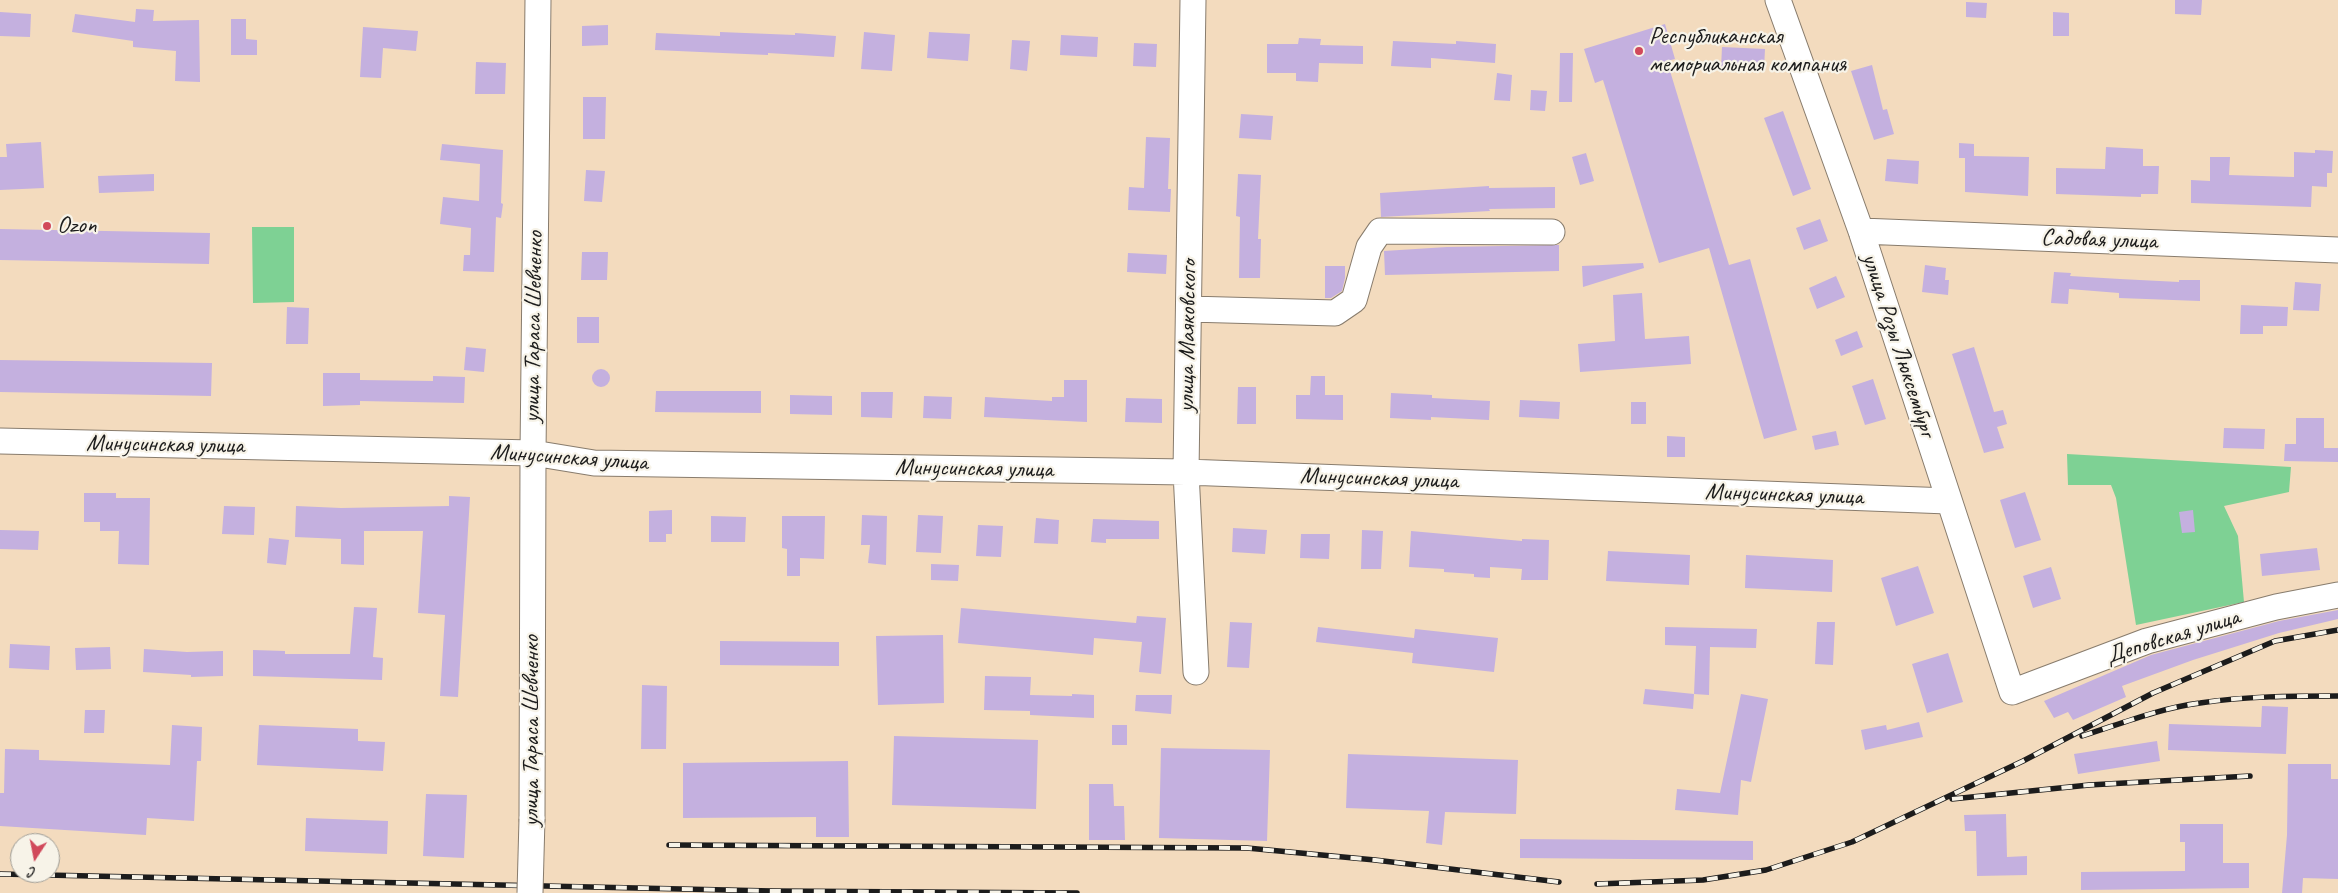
<!DOCTYPE html>
<meta charset="utf-8">
<style>
body{margin:0}
#map{position:relative;width:2338px;height:893px;overflow:hidden;background:#f3dbbe;font-family:Caveat,sans-serif}
canvas{display:block}
.north{position:absolute;left:10px;top:833px;width:50px;height:50px;box-sizing:border-box;background:#f7f3e8;border:1px solid #9f9d96;border-radius:50%;rotate:191deg;font-size:14px;font-weight:700;line-height:20px;text-align:center;color:#1c1c1c}
.north::after{content:'';display:block;margin:auto;width:18px;height:22px;background:#d1495b;clip-path:polygon(50% 0,100% 100%,50% 72%,0 100%)}
</style>
<div id="map">
<canvas width="2338" height="893"></canvas>
<div class="north">С</div>
</div>
<script>
const ctx = document.querySelector('canvas').getContext('2d');
ctx.lineJoin = 'round';
function paint(path, color) { ctx.fillStyle = color; ctx.fill(path, 'evenodd'); }
function stroke(path, color, width, dash) { ctx.strokeStyle = color; ctx.lineWidth = width; ctx.lineCap = dash ? 'butt' : 'round'; ctx.setLineDash(dash || []); ctx.stroke(path); }
function write(font, color, halo, rows, align = 'center') {
  ctx.font = font + ' Caveat,sans-serif'; ctx.lineWidth = 4.5; ctx.setLineDash([]); ctx.textBaseline = 'middle'; ctx.strokeStyle = halo; ctx.fillStyle = color; for (const [text, x, y, turn = 0] of rows) {
    ctx.save(); ctx.translate(x, y); ctx.rotate((+turn || 0) * Math.PI / 180); ctx.textAlign = isNaN(turn) ? turn : align; if (halo) ctx.strokeText(text, 0, 0); ctx.fillText(text, 0, 0); ctx.restore();
  }
}
paint(new Path2D(`
 M252,227H294V302L253,303Z
 M2067,454L2291,467L2289,492L2224,506L2238,536L2244,602L2136,625L2116,498L2111,485H2068Z`), '#7ed194');
paint(new Path2D(`
 M2175,0H2202L2201,15L2175,14Z
 M1966,2L1987,3L1986,18L1966,17Z
 M136,9L154,10L153,21L199,20L200,82L175,81L176,51L133,47V41L72,32L75,14L135,22Z
 M0,12L31,14L30,37L0,36Z
 M2053,12L2069,13V36H2053Z
 M231,19H246V39L257,40V55H231Z
 M1665,24L1675,59L1667,61L1729,265L1750,259L1797,430L1764,439L1709,248L1659,263L1603,80L1595,83L1584,49Z
 M608,25V45L582,46V26Z
 M363,27L418,31L416,51L383,48L381,78L360,77Z
 M720,32L795,35V33L836,36L834,57L768,53V55L655,50L656,33L720,36Z
 M864,32L895,35L892,71L861,69Z
 M929,32L970,34L968,61L927,58Z
 M1061,35L1098,37L1097,57L1060,55Z
 M1299,38L1321,39L1320,45L1363,46V64L1319,63L1318,82L1296,81V73H1267V44H1298Z
 M1012,40L1030,41L1027,71L1010,69Z
 M1393,41L1456,44V41L1496,44L1495,63L1431,58V68L1391,66Z
 M1134,43L1157,44L1156,67L1133,66Z
 M1722,47L1765,49L1764,69L1721,68Z
 M1560,53H1573L1572,102H1559Z
 M476,62L506,63L505,94H475Z
 M1872,65L1883,110L1887,109L1894,134L1874,140L1851,71Z
 M1497,73L1512,75L1510,101L1494,100Z
 M1531,90L1547,91L1545,111L1530,110Z
 M583,97H606L605,139H583Z
 M1783,111L1811,189L1793,196L1764,118Z
 M1241,114L1273,116L1271,140L1239,138Z
 M1146,137L1170,138L1168,189H1171L1170,212L1128,210L1129,187L1144,188Z
 M41,142L44,188L0,190V157H7L6,144Z
 M1959,143L1974,144V156L2029,157L2028,196L1965,192V158H1959Z
 M442,144L503,150L501,203L503,204L501,218L496,217L494,272L463,271L464,255H470L471,228L440,224L443,197L479,201L480,164L440,160Z
 M2106,147L2143,149V166H2159L2158,194H2141V197L2056,194V168L2105,169Z
 M2315,150L2333,151L2332,173H2327V187L2312,186L2311,207L2191,203V180L2210,181V157H2230L2229,175L2294,177V152L2315,153Z
 M1586,153L1594,181L1580,185L1572,157Z
 M1887,159L1919,161L1918,184L1885,181Z
 M586,170L605,171L602,202L584,201Z
 M154,174V191L99,193L98,176Z
 M1238,174L1261,175L1258,239H1261L1260,278H1239L1240,217L1236,216Z
 M1489,186V188L1555,187V208L1489,209L1490,211L1381,217L1380,193Z
 M1820,219L1828,241L1804,250L1796,228Z
 M0,229L210,233L209,264L0,260Z
 M1557,245H1559V271L1385,275L1384,251L1447,247Z
 M582,252H608L607,280H581Z
 M1128,253L1167,255L1166,274L1127,272Z
 M1643,263L1644,268L1583,287L1582,266Z
 M1925,265L1946,268L1945,280H1949L1948,295L1922,292Z
 M1325,266H1345V278L1342,291L1331,298H1325Z
 M2054,272L2071,273L2070,276L2120,279L2179,282V280H2200V301L2119,298V293L2069,289L2068,304L2051,303Z
 M1836,276L1845,297L1817,309L1809,288Z
 M2295,282L2321,284L2319,311L2293,310Z
 M1642,293L1645,339L1689,336L1691,364L1580,372L1578,344L1615,341L1613,295Z
 M2241,305L2288,307L2287,326H2263V334H2240Z
 M287,307L309,308L308,344H286Z
 M577,317H599V343H577Z
 M1857,331L1863,347L1841,356L1835,340Z
 M466,347L486,349L484,372L464,370Z
 M1974,347L1994,412L2003,410L2007,424L1997,427L2004,448L1984,453L1952,354Z
 M0,360L212,363L211,396L0,392Z
 M592 378a9 9 0 1 1 18 0a9 9 0 1 1-18 0Z
 M323,373H360V380L433,381V376L465,377L464,403L360,401V405L323,406Z
 M1311,376H1325V395H1343V420L1296,419V395H1310Z
 M1873,379L1886,419L1865,425L1852,386Z
 M1064,380H1087V422L984,417L985,397L1052,401V397H1064Z
 M1238,387H1256V424H1237Z
 M656,391H761V413L655,412Z
 M861,392H893L892,418L861,417Z
 M1391,393L1432,395V398L1490,401L1489,420L1431,417V420L1390,418Z
 M790,395L832,396V415L790,414Z
 M924,396L952,397L951,419L923,418Z
 M1126,398L1162,399V423L1125,422Z
 M1520,400L1560,402L1559,419L1519,417Z
 M1631,402H1646V424H1631Z
 M2296,418H2324V448H2338V462L2284,461L2285,444H2296Z
 M2224,428L2265,429L2264,449L2223,448Z
 M1836,431L1839,445L1815,450L1812,436Z
 M1667,436L1685,437V457H1667Z
 M2025,492L2041,540L2015,548L2000,500Z
 M84,493H116V498H150L149,565L118,564L119,531H100V522H84Z
 M449,496L470,497L458,697L440,696L445,615L418,613L423,531H364V565L341,564V539L295,537L296,506L341,508L449,506Z
 M224,506L255,507L254,535L222,534Z
 M672,510V534H666V542H649V511Z
 M2193,510L2195,532L2182,533L2179,512Z
 M862,515L887,516L886,565L868,563L870,545H861Z
 M918,515L943,516L941,553L916,552Z
 M711,516L746,517L745,542H711Z
 M782,516H825L824,559L800,558V576H787V549L782,548Z
 M1036,518L1059,520L1058,544L1034,543Z
 M1093,519L1159,521V539H1106V543L1091,542Z
 M978,525L1003,526L1001,557L976,556Z
 M1233,528L1267,530L1265,554L1232,552Z
 M0,530L39,531L38,550L0,549Z
 M1362,530L1383,531L1381,569H1361Z
 M1411,531L1522,541V539L1549,540L1548,580H1521L1522,569L1490,567V578L1474,577V574L1444,572V569L1409,567Z
 M1301,534H1330L1329,559L1300,558Z
 M269,538L289,540L286,565L267,563Z
 M2317,548L2320,570L2262,576L2260,554Z
 M1608,551L1690,555L1689,585L1606,581Z
 M1746,555L1833,560L1832,592L1745,588Z
 M931,564L959,565L958,581L931,580Z
 M1918,566L1934,613L1896,626L1881,578Z
 M2051,567L2061,599L2033,608L2023,576Z
 M354,607L377,608L373,657L383,658L382,680L253,676V650L285,651V654H350Z
 M961,608L1136,623L1137,616L1166,618L1161,674L1139,672L1142,642L1094,638L1093,655L958,643Z
 M2338,610V619L2279,633L2193,660L2122,686L2126,697L2073,720L2068,712L2054,718L2044,701L2151,655L2279,621Z
 M1230,622L1252,623L1249,668L1227,667Z
 M1817,622H1835L1833,665L1815,664Z
 M1318,627L1414,638L1415,629L1498,638L1494,672L1412,663L1413,653L1316,642Z
 M1665,627L1757,629L1756,648L1710,647L1709,695L1694,694L1696,646L1665,645Z
 M943,635L944,703L878,705L876,636Z
 M720,641L839,642V666L720,665Z
 M10,644L50,646L49,670L9,668Z
 M110,647L111,669L76,670L75,648Z
 M144,649L187,652L223,651V676L191,677V675L143,672Z
 M1948,653L1963,702L1927,713L1912,664Z
 M985,676L1031,677L1030,695L1072,696V694L1094,695V718L1030,715V711L984,710Z
 M642,685L667,686L666,749H641Z
 M1645,689L1694,694L1693,709L1643,704Z
 M1741,694L1768,699L1751,782L1741,780L1738,815L1675,810L1677,789L1720,793Z
 M1136,695H1172L1171,714L1135,711Z
 M2262,706L2288,707L2286,754L2168,750L2169,724L2261,727Z
 M85,710H105L104,733H84Z
 M1919,722L1923,737L1865,750L1861,730L1886,725L1887,730Z
 M172,725L202,727L201,761H197L194,821L147,818L146,835L0,826V793H4L5,749L39,750V760L170,765Z
 M259,725L358,729V741L385,742L383,771L257,765Z
 M1112,725H1127V745H1112Z
 M894,736L1038,740L1036,809L892,805Z
 M2157,741L2160,761L2078,774L2074,754Z
 M1161,748L1270,750L1267,841L1159,838Z
 M1348,754L1518,760L1516,814L1445,812L1442,845L1426,843L1429,811L1346,808Z
 M848,761L849,837H816V817L683,818V763Z
 M2288,764H2331V779H2338V879L2303,878L2302,893H2282L2287,835Z
 M1089,784H1113L1114,806H1124L1125,840H1089Z
 M426,794L467,795L464,858L423,856Z
 M2006,814L2007,857L2027,856V875L1977,876L1976,831H1965L1964,815Z
 M306,818L388,821L387,854L305,851Z
 M2180,824H2223V863H2249V888L2081,890V872L2185,871V842H2180Z
 M1520,839L1753,841V860L1520,858Z`), '#c4b0df');
const minor = new Path2D(`
 M1193,0L1186,472L1196,672
 M1778,0L1861,231L2012,692L2147,641L2276,607L2338,595
 M1861,231L2338,250
 M1189,309L1335,313L1354,300L1369,247L1380,231L1552,232
 M0,441L533,453L594,463L1186,472L1948,501
 M532,819L533,453L538,0`);
stroke(minor, '#887c6d', 27);
stroke(minor, '#fff', 25);
const rail = new Path2D(`
 M2082,736C2120,724 2160,708 2200,703C2246,696 2292,696 2338,696
 M1952,799L2089,785L2250,776
 M669,845L1247,848L1375,860L1559,882
 M0,874L772,891L1077,893
 M1597,884L1703,880L1766,870L1852,842L2023,761L2153,693L2275,641L2338,630`);
stroke(rail, '#1c1c1c', 5.5);
stroke(rail, '#f7f3e8', 4, [11]);
const minorBridge = new Path2D(`
 M530,893L532,819`);
stroke(minorBridge, '#887c6d', 27, []);
stroke(minorBridge, '#fff', 25);
for (const [x, y, r, color] of [
 [1639,51,5,"#d1495b"],
 [47,226,5,"#d1495b"]
]) { const dot = new Path2D(); dot.arc(x, y, r, 0, 2 * Math.PI); ctx.fillStyle = color; ctx.fill(dot); stroke(dot, '#f7f3e8', 2); }
write('24px', '#1c1c1c', '#f7f3e8', [
 ["Республиканская",1649,37],
 ["мемориальная компания",1649,65],
 ["Ozon",57,226]
], 'left');
write('24px', '#1c1c1c', '#f7f3e8', [
 ["Садовая улица",2099,240,2],
 ["улица Тараса Шевченко",534,327,-89],
 ["улица Маяковского",1188,336,-89],
 ["улица Розы Люксембург",1898,345,72],
 ["Минусинская улица",165,445,1],
 ["Минусинская улица",569,458,4],
 ["Минусинская улица",974,469,1],
 ["Минусинская улица",1379,479,2],
 ["Минусинская улица",1784,495,2],
 ["Деповская улица",2173,637,-17],
 ["улица Тараса Шевченко",532,731,-90]
]);
</script>
